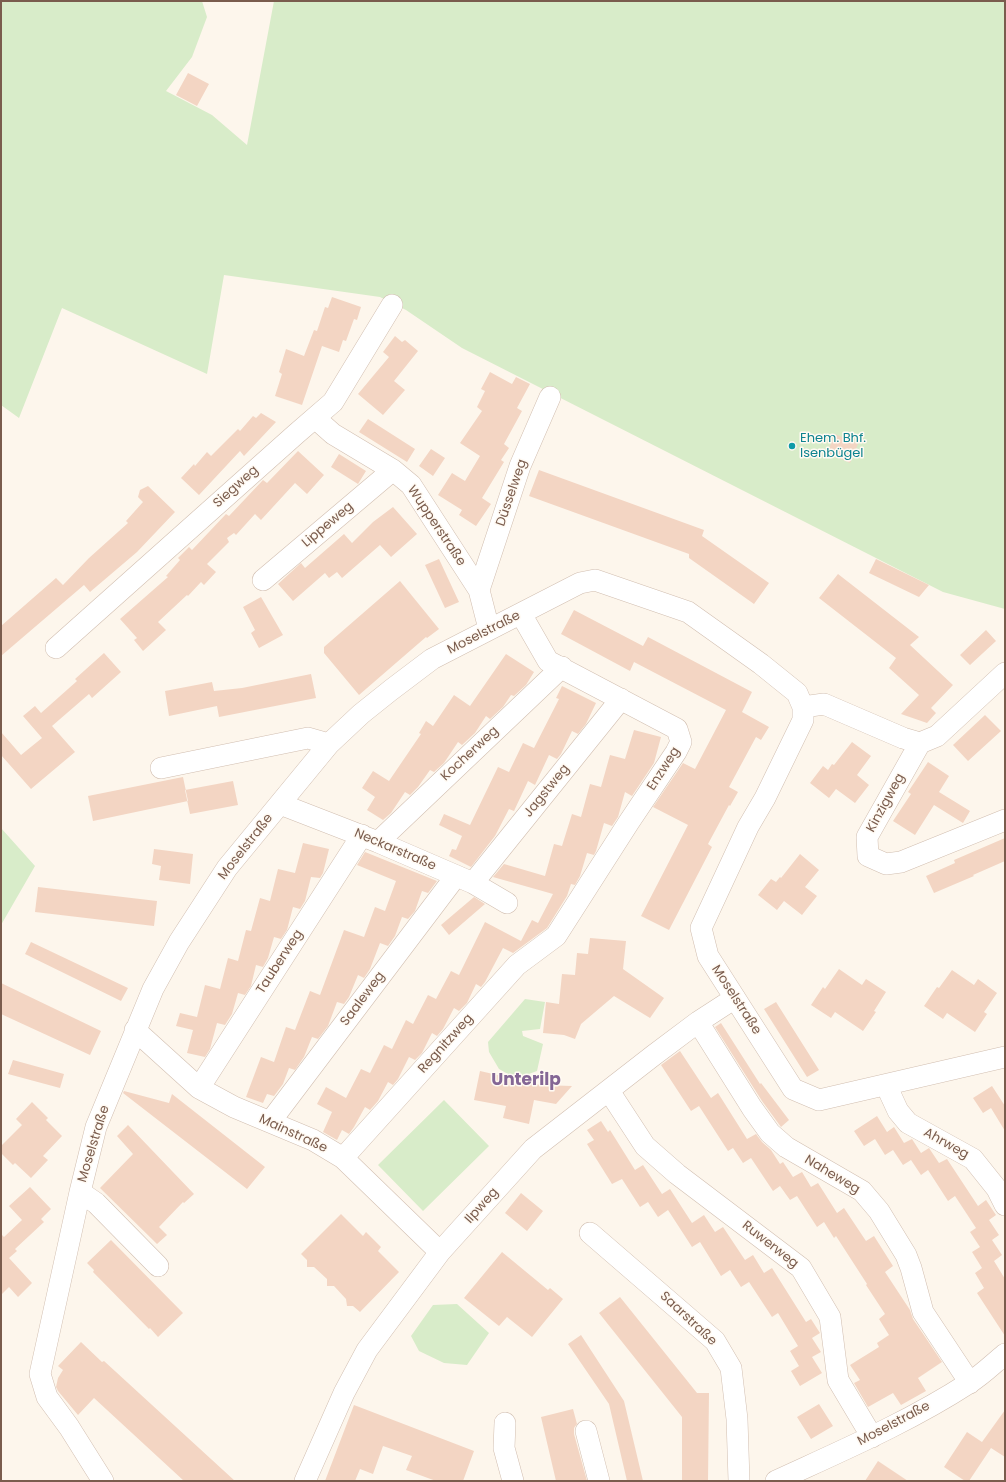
<!DOCTYPE html>
<meta charset="utf-8">
<style>
body{margin:0}
#map{position:relative;width:1006px;height:1482px;overflow:hidden;background:#fdf6ec;font-family:Poppins,sans-serif}
canvas{display:block}
.frame{position:absolute;inset:0;border:2px solid #7a5c4d;pointer-events:none}
</style>
<div id="map">
<canvas width="1006" height="1482"></canvas>
<div class="frame"></div>
</div>
<script>
const ctx = document.querySelector('canvas').getContext('2d');
ctx.lineJoin = 'round';
function paint(path, color) { ctx.fillStyle = color; ctx.fill(path, 'evenodd'); }
function stroke(path, color, width, dash) { ctx.strokeStyle = color; ctx.lineWidth = width; ctx.lineCap = dash ? 'butt' : 'round'; ctx.setLineDash(dash || []); ctx.stroke(path); }
function write(font, color, halo, rows, align = 'center') {
  ctx.font = font + ' Poppins,sans-serif'; ctx.lineWidth = 3; ctx.setLineDash([]); ctx.textBaseline = 'middle'; ctx.strokeStyle = halo; ctx.fillStyle = color; for (const [text, x, y, turn = 0] of rows) {
    ctx.save(); ctx.translate(x, y); ctx.rotate((+turn || 0) * Math.PI / 180); ctx.textAlign = isNaN(turn) ? turn : align; if (halo) ctx.strokeText(text, 0, 0); ctx.fillText(text, 0, 0); ctx.restore();
  }
}
paint(new Path2D(`
 M1,1H202L207,17L192,57L166,91L212,115L247,145L274,1H1005V609L943,592L462,348L406,310L380,297L224,275L207,374L62,308L19,418L1,405Z
 M1,828L35,866L1,925Z
 M525,999L545,1002L540,1029L522,1031L523,1036L543,1044L537,1071L523,1076L508,1074L499,1069L489,1052L488,1042Z
 M444,1100L489,1146L423,1211L378,1165Z
 M457,1304L489,1333L467,1365L444,1363L419,1351L411,1336L433,1305Z`), '#d8ecc9');
paint(new Path2D(`
 M188,73L209,84L197,106L176,95Z
 M332,297L361,307L357,320L354,319L346,341L343,340L339,352L322,346L302,405L275,396L282,374L279,372L286,349L304,356L314,330L317,331L325,307L328,308Z
 M395,336L402,342L405,340L418,351L394,381L405,390L383,415L358,394L389,357L383,352Z
 M490,372L512,384L516,377L530,384L517,408L522,411L504,444L509,448L501,460L504,462L482,498L491,504L476,526L459,515L462,510L438,495L452,473L465,481L480,456L460,443L482,411L477,407L485,391L481,389Z
 M261,413L276,422L244,456L240,451L199,495L181,478L194,464L195,466L207,452L211,456L238,429L240,431L253,416L256,418Z
 M368,419L415,449L407,462L359,432Z
 M835,434L858,444L850,463L827,453Z
 M431,449L445,458L433,476L419,466Z
 M298,451L324,475L307,494L295,483L261,520L255,514L236,535L234,533L227,538L229,542L207,564L216,572L204,585L201,582L188,596L187,595L158,622L166,630L143,651L134,640L137,638L120,619L168,577L166,576L180,560L178,558L189,547L192,550L226,514L229,516L263,480L267,483Z
 M339,454L366,471L358,484L331,467Z
 M539,470L704,530L702,536L769,583L754,604L689,558V554L529,496Z
 M148,486L175,512L137,552L90,592L84,585L1,656V626L56,578L63,585L89,558L128,523L126,521L143,502L138,497L140,490Z
 M393,507L417,534L391,557L380,545L342,578L337,572L329,578L325,573L293,601L278,584L301,563L305,568L344,534L352,543L373,522Z
 M439,559L459,602L445,608L425,565Z
 M876,559L929,585L919,597L869,573Z
 M838,574L919,637L910,645L953,685L931,708L936,713L927,723L901,714L919,695L889,668L896,658L819,598Z
 M400,581L439,629L427,638L426,637L359,695L324,653V647Z
 M261,597L283,635L259,648L251,633L255,630L243,607Z
 M574,610L643,646L648,637L752,692L742,712L769,727L761,740L756,737L729,787L738,792L730,806L729,805L708,844L712,847L669,930L641,916L688,825L653,807L683,763L695,769L726,710L634,662L630,671L561,634Z
 M986,630L996,641L970,665L960,655Z
 M104,653L121,672L92,698L89,694L52,726L75,752L31,789L1,755V732L21,755L42,738L23,716L35,706L41,713L77,681L75,679Z
 M506,654L534,672L526,685L514,696L511,695L503,707L490,719L486,716L475,733L462,745L458,742L444,763L434,772L430,770L418,787L410,795L405,792L391,813L383,820L367,810L375,797L362,788L373,771L389,781L421,734L419,733L426,721L433,726L454,695L470,706Z
 M311,674L316,698L219,717L217,706L169,716L165,691L212,682L214,691L242,688Z
 M562,686L596,703L586,724L578,734L572,731L561,754L557,759L549,755L535,785L528,781L514,811L509,809L495,836L471,867L449,856L452,849L456,850L462,836L439,825L444,814L470,825L498,767L509,772L523,743L534,748L559,699L556,698Z
 M985,715L1001,731L968,761L953,745Z
 M634,730L661,737L654,763L632,796L625,792L618,817L612,826L604,823L596,851L594,855L587,853L580,876L575,885L571,884L567,896L547,928L513,953L503,948L485,982L481,987L476,984L467,1003L459,1011L454,1008L443,1029L437,1036L432,1033L422,1053L415,1060L409,1057L398,1079L393,1085L388,1082L378,1101L370,1110L365,1107L354,1127L349,1134L342,1130L337,1140L323,1132L332,1112L317,1104L326,1087L346,1098L361,1069L370,1073L384,1045L392,1049L406,1020L413,1024L428,995L436,999L451,971L459,975L485,922L521,941L532,920L538,923L553,894L493,877L504,864L545,876L554,844L562,846L572,814L581,817L590,784L601,787L610,755L625,759Z
 M852,742L871,756L857,775L869,785L855,803L836,789L829,798L810,783L823,766L828,770L832,764L834,765Z
 M928,762L949,776L939,792L970,811L963,823L934,805L915,835L893,821L911,794L908,792Z
 M183,777L188,801L93,821L88,796Z
 M233,781L238,805L190,814L185,790Z
 M1005,838V861L973,875L974,876L934,893L926,876L955,863L954,860Z
 M303,843L329,849L323,873L320,878L311,877L305,901L300,909L293,907L287,930L281,939L274,937L268,958L263,967L256,965L251,986L245,995L238,993L232,1014L225,1025L217,1023L210,1049L205,1057L187,1053L193,1030L176,1026L180,1013L197,1017L205,985L220,989L228,958L238,961L246,930L251,931L260,898L270,901L278,869L295,873Z
 M154,849L193,854L190,884L159,880L161,866L152,864Z
 M365,852L437,881L428,893L422,891L415,911L408,919L402,917L395,936L388,946L380,943L370,969L364,978L358,975L349,997L344,1004L337,1002L328,1026L318,1039L312,1037L304,1057L295,1070L289,1068L283,1084L274,1096L267,1094L263,1103L246,1097L261,1057L274,1062L286,1027L295,1030L310,991L320,995L344,930L364,937L375,907L385,911L396,881L357,865Z
 M800,854L819,870L805,887L817,896L802,915L784,901L777,910L758,895L771,879L776,882L780,877L781,878Z
 M38,887L157,901L154,926L35,912Z
 M474,897L485,904L449,935L441,925Z
 M590,938L626,941L623,969L664,998L650,1018L614,996L581,1024L575,1039L564,1035L543,1033L546,1002L559,1004L562,974L575,975L577,953L588,954Z
 M31,942L128,988L121,1001L25,954Z
 M839,969L862,985L866,979L886,992L874,1011L876,1012L863,1031L835,1012L831,1018L811,1005L823,987L825,989Z
 M952,970L974,985L978,979L997,993L984,1012L987,1014L975,1032L947,1013L943,1019L924,1006L937,987L939,988Z
 M1,983L101,1031L90,1055L1,1014Z
 M776,1002L819,1070L807,1077L764,1009Z
 M721,1023L760,1084L761,1083L789,1120L781,1127L762,1101L715,1027Z
 M680,1051L711,1098L718,1093L747,1139L756,1134L762,1142L771,1150L780,1164L783,1162L793,1177L802,1172L811,1187L818,1183L837,1213L844,1208L866,1241L874,1236L893,1266L885,1272L910,1310L913,1319L942,1362L918,1378L926,1391L901,1405L893,1393L868,1407L854,1383L860,1380L850,1365L879,1347L877,1343L889,1335L879,1319L885,1314L866,1285L867,1284L836,1236L834,1238L824,1222L817,1227L797,1196L790,1200L780,1186L773,1191L751,1158L743,1163L733,1148L728,1151L699,1106L691,1111L661,1065Z
 M13,1060L64,1074L60,1088L8,1074Z
 M480,1071L541,1085L572,1086L556,1104L534,1100L529,1124L503,1118L506,1106L474,1100Z
 M992,1086L1005,1106V1131L991,1108L983,1113L973,1098Z
 M124,1091L169,1103L172,1094L265,1167L247,1189L123,1093Z
 M32,1102L48,1118L46,1120L62,1136L43,1156L48,1160L31,1178L15,1163L13,1165L1,1153V1146L22,1125L16,1119Z
 M877,1116L887,1132L894,1127L904,1143L912,1139L921,1153L929,1148L939,1163L947,1159L978,1206L986,1200L996,1215L989,1220L999,1235L992,1240L1002,1255L994,1261L1005,1279V1336L977,1293L984,1288L975,1273L982,1268L972,1252L980,1247L970,1232L976,1228L955,1196L948,1201L928,1170L921,1175L911,1160L903,1165L893,1150L885,1155L875,1139L864,1146L854,1131Z
 M601,1121L608,1132L610,1130L635,1170L643,1165L662,1194L670,1189L692,1223L704,1215L715,1232L723,1227L745,1260L753,1255L764,1273L772,1268L806,1322L811,1319L820,1333L812,1338L821,1352L812,1357L822,1373L800,1386L791,1371L799,1366L790,1351L798,1346L778,1313L772,1317L749,1282L741,1287L730,1270L721,1276L700,1242L692,1247L668,1210L658,1217L648,1202L640,1207L622,1179L612,1184L587,1144L594,1140L587,1130Z
 M128,1125L194,1194L184,1203L183,1202L159,1227L167,1235L157,1244L100,1188L133,1154L117,1136Z
 M30,1187L51,1209L41,1219L44,1222L15,1249L17,1251L9,1258L32,1283L18,1297L9,1287L1,1295V1234L4,1237L22,1220L9,1206Z
 M521,1193L543,1211L527,1231L505,1213Z
 M341,1214L363,1236L366,1232L381,1247L378,1251L399,1272L360,1312L353,1306H347L346,1299L334,1286H327V1279L314,1267H307V1260L301,1254Z
 M111,1240L183,1313L158,1337L150,1328L149,1329L93,1272L94,1270L87,1263Z
 M502,1252L548,1290L550,1288L563,1299L532,1337L507,1317L499,1326L464,1298Z
 M620,1297L697,1393H709L708,1481H682V1417L599,1313Z
 M581,1335L624,1401L643,1481H627L609,1404L568,1344Z
 M81,1342L102,1362L104,1361L235,1481H184L94,1398L78,1415L58,1391L56,1387L58,1378L63,1370L58,1366Z
 M819,1404L833,1426L811,1439L797,1417Z
 M354,1405L474,1451L463,1481H436L406,1470L412,1456L383,1446L373,1474L360,1469L355,1481H325Z
 M573,1409L577,1424L574,1428V1434L587,1481H556L541,1417Z
 M1005,1410V1457L991,1448L969,1481H965L944,1467L967,1432L982,1442Z
 M878,1461L908,1481H865Z`), '#f3d5c3');
const minor = new Path2D(`
 M315,418L333,434L393,470L411,485L479,590L489,629
 M263,580L393,470
 M479,590L520,466L550,397
 M56,648L296,434L333,402L392,305
 M1005,673L937,736L920,743L867,837L868,856L886,864L901,862L1005,820
 M803,707L824,704L903,738L920,743
 M161,768L308,738L329,744
 M280,804L378,842L473,883L507,903
 M378,842L562,667
 M473,883L621,699
 M698,1022L752,1108L770,1133L786,1147L862,1191L879,1211L906,1255L911,1268L923,1312L970,1383
 M135,1030L199,1088L234,1107L313,1140L343,1158L440,1252
 M886,1085L898,1111L908,1123L973,1159L997,1189L1005,1205
 M199,1088L362,835
 M609,1091L645,1146L677,1174L801,1268L830,1317L838,1380L872,1437
 M270,1122L456,876
 M343,1158L517,965L556,936L629,822L676,752L681,742L677,729L548,661L521,614
 M80,1192L96,1203L158,1266
 M590,1233L715,1341L731,1368L737,1419L739,1481
 M505,1423L504,1448L513,1481
 M586,1431L599,1481
 M103,1481L69,1427L47,1397L40,1374L80,1192L96,1127L153,989L179,942L227,868L329,744L361,714L391,690L432,659L580,583L595,580L688,612L761,664L797,693L803,707V720L765,798L748,827L701,928L708,956L793,1089L819,1100L1005,1057
 M305,1481L344,1393L367,1350L440,1252L533,1149L654,1055L698,1022L735,998
 M776,1481C841,1451 909,1422 969,1383C982,1375 993,1364 1005,1354`);
stroke(minor, '#d1beb0', 22);
stroke(minor, '#fff', 21);
for (const [x, y, r, color] of [
 [792,446,4,"#0f9aa8"]
]) { const dot = new Path2D(); dot.arc(x, y, r, 0, 2 * Math.PI); ctx.fillStyle = color; ctx.fill(dot); stroke(dot, '#fffaf3', 1.5); }
write('13px', '#0d838f', '#fffaf3', [
 ["Ehem. Bhf.",800,439],
 ["Isenbügel",800,454]
], 'left');
write('13px', '#7a5c4d', '#fffaf3', [
 ["Siegweg",236,487,-42],
 ["Düsselweg",512,493,-71],
 ["Lippeweg",328,525,-40],
 ["Wupperstraße",436,526,56],
 ["Moselstraße",484,633,-27],
 ["Kocherweg",470,754,-43],
 ["Enzweg",664,769,-57],
 ["Jagstweg",547,791,-51],
 ["Kinzigweg",886,803,-61],
 ["Moselstraße",246,847,-52],
 ["Neckarstraße",395,850,23],
 ["Tauberweg",280,962,-57],
 ["Saaleweg",363,999,-53],
 ["Moselstraße",736,1000,57],
 ["Regnitzweg",446,1044,-48],
 ["Mainstraße",293,1134,25],
 ["Moselstraße",94,1144,-73],
 ["Ahrweg",946,1144,29],
 ["Naheweg",832,1175,31],
 ["Ilpweg",482,1206,-48],
 ["Ruwerweg",770,1245,38],
 ["Saarstraße",688,1319,43],
 ["Moselstraße",894,1424,-28]
]);
write('bold 17px', '#846695', '#fffaf3', [
 ["Unterilp",526,1081]
]);
</script>
